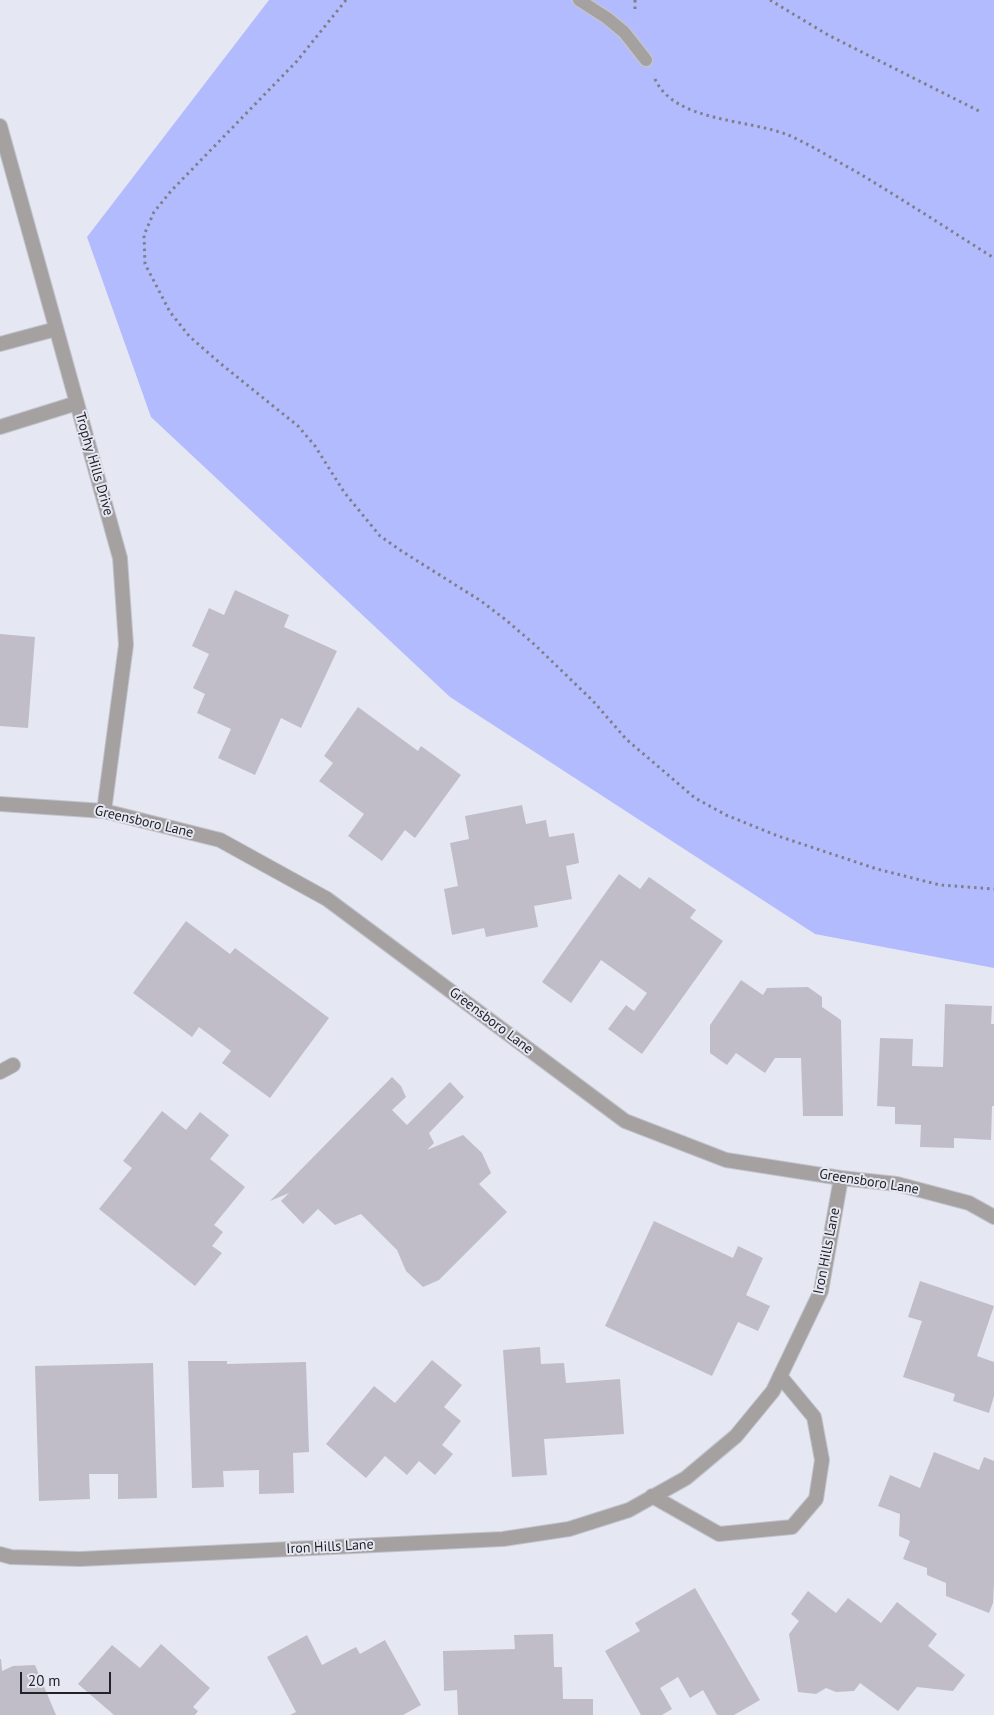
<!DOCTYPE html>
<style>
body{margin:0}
#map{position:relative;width:994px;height:1715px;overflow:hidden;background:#e5e7f2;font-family:"PT Sans",sans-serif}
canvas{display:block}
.scale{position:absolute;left:20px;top:1672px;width:91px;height:22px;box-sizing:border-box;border:2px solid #222327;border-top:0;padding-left:6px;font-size:15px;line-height:18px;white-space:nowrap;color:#222327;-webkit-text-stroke:4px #e5e7f2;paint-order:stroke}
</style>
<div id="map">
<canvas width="994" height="1715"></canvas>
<div class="scale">20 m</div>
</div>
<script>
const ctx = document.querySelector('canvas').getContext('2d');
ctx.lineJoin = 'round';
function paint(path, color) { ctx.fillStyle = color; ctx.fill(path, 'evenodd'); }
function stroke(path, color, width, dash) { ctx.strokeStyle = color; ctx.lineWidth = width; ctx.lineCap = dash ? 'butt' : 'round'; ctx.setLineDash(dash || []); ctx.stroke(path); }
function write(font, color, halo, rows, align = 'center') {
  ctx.font = font + ' "PT Sans",sans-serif'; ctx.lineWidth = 4; ctx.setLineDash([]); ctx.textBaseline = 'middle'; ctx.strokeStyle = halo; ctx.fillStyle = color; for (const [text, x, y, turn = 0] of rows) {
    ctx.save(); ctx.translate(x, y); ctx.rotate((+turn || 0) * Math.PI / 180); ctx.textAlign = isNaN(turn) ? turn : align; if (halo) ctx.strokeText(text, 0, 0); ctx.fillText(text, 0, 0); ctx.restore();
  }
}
paint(new Path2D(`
 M269,0H994V968L815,934L450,697L151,417L87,237Z`), '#b3bbff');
paint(new Path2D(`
 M235,590L289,615L284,627L337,651L301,728L281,718L255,775L218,758L231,729L197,713L205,694L193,688L209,654L192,646L209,608L224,615Z
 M0,634L35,637L28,728L0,726Z
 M358,707L418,751L421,746L461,775L415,838L405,830L382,861L348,836L364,814L319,781L333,763L324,756Z
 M522,805L526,824L546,820L549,837L574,833L579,863L566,866L572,899L534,906L538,927L486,937L484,928L452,935L444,889L458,886L450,843L469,839L465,816Z
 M619,874L640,889L649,877L696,910L690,918L723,941L642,1054L608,1029L626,1005L634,1011L647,993L601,960L571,1003L542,982Z
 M186,921L230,954L235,948L329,1018L270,1098L222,1063L231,1051L199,1027L192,1037L133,993Z
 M741,980L763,995L767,988L808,987L822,997V1007L841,1020L843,1116H803L801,1058H775L765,1073L736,1053L727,1065L710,1053V1025Z
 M945,1004L992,1006L991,1024H994V1106H992L991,1140L954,1138V1148L920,1147L921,1125L895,1124V1107L877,1106L880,1038L913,1039L912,1066L943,1067Z
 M392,1077L401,1086L406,1097L392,1110L407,1125L450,1082L464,1097L429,1133L434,1143L427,1150L463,1135L482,1153L491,1173L479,1184L507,1212L439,1280L423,1287L406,1271L397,1250L361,1214L335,1225L318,1209L303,1224L281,1201L289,1193L270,1201Z
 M162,1111L186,1130L200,1112L229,1135L210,1159L245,1187L214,1225L223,1232L212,1246L222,1253L195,1286L99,1209L132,1168L123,1161Z
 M654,1221L733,1258L738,1246L763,1258L746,1295L770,1306L758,1331L738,1322L712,1376L605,1326Z
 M920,1281L994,1306L977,1356L994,1362V1396L989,1413L953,1401L955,1394L903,1377L922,1321L908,1317Z
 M540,1347L541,1364L564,1363L566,1383L620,1379L624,1434L544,1439L547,1475L512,1477L503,1350Z
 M432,1360L462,1385L444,1407L461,1421L442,1445L453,1454L435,1475L419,1461L407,1475L385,1456L366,1478L326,1444L374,1386L395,1403Z
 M188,1361H227V1364L306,1362L309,1452L293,1453L294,1493L259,1494V1470L223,1471L224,1487L192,1488Z
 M153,1363L157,1498L118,1499V1474H89L90,1499L39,1501L35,1366Z
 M934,1452L979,1470L984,1457L994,1461V1584L993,1603L989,1613L946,1596V1583L927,1575V1568L903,1559L910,1541L899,1536L900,1514L878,1506L890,1475L920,1488Z
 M695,1588L760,1700L734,1715H717L703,1690L690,1698L678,1677L660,1688L672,1709L662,1715H641L605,1651L640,1631L635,1623Z
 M808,1591L836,1613L848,1598L881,1623L897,1602L937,1634L928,1646L965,1675L953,1691L917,1687L898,1711L860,1683L854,1691L836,1692L826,1688L816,1694L798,1692L789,1634L799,1621L791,1614Z
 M553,1634L554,1667H562L563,1699H593V1715H458L457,1690L444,1691L443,1651L515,1649L514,1635Z
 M307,1635L322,1665L356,1647L360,1654L385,1640L421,1705L403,1715H290L296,1712L267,1657Z
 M161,1644L210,1688L193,1707L198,1711L195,1715H114L78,1684L112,1645L140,1668Z
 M0,1659H1L2,1671L13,1666L35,1665L56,1715H0Z`), '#c0bdc8');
const service = new Path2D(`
 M579,0L607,18L624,32L646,60`);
const minor = new Path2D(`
 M0,126L120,558L126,645L104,811
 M0,344L56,329
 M0,427L77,403
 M0,804L104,811L220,840L327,899L625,1121L726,1160L841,1178L897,1184L969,1203L994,1217
 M0,1072L13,1065
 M652,1496L719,1534L792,1527L816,1499L822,1460L814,1417L780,1376
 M0,1554L11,1557L80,1559L503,1539L569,1529L629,1510L686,1478L736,1436L773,1391L821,1291L841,1178`);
stroke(service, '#c2c4cd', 15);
stroke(minor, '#c2c4cd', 16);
stroke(new Path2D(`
 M346,0L297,61L171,191L154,212L144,235L145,264L170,312L189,336L221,364L298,426L315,446L344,492L380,536L400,550L481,601L506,620L535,645L593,701L626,739L695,798L726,815L778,836L877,869L940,885L994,889
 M635,0V12
 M770,0L828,35L979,111
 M655,79C674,122 749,119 788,135C811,145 833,159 855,171C902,199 948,229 994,258`), '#7f8087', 3, [2.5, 4]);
stroke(service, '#a6a1a1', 12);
stroke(minor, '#a6a1a1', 14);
write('14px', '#222327', '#e5e7f2', [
 ["Trophy Hills Drive",94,464,74],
 ["Greensboro Lane",144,822,13],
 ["Greensboro Lane",491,1021,37],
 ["Greensboro Lane",869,1182,9],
 ["Iron Hills Lane",827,1251,-79],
 ["Iron Hills Lane",330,1547,-3]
]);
</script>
